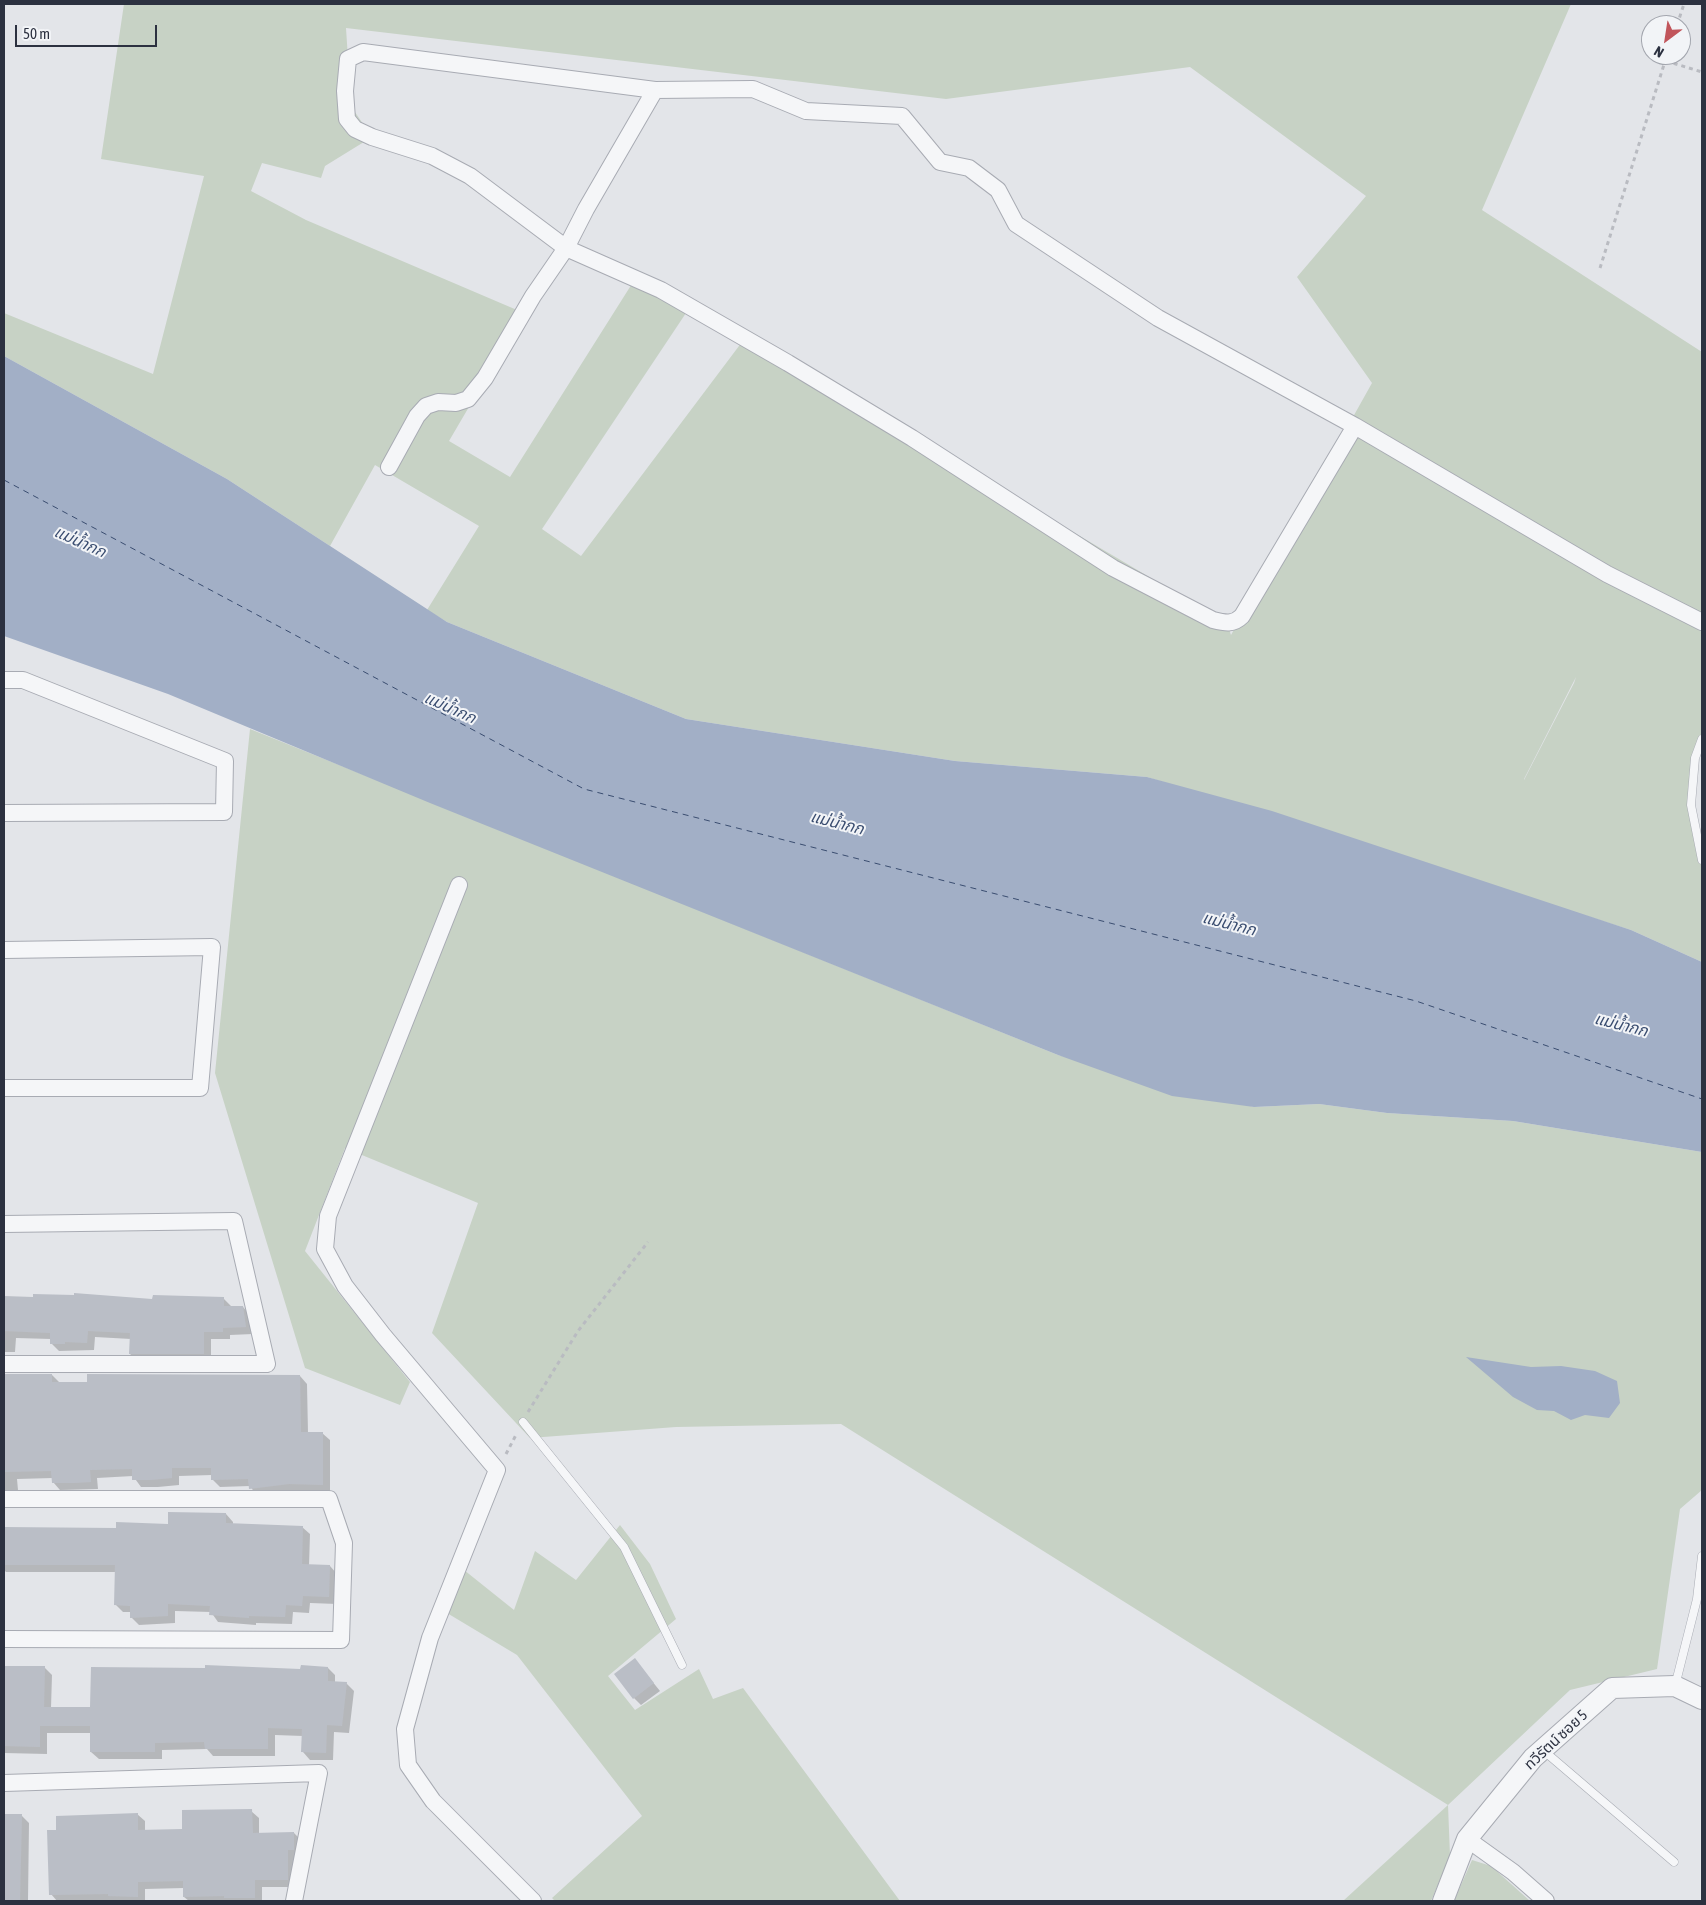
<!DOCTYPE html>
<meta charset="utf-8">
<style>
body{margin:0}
#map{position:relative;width:1706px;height:1905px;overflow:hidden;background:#e3e5e9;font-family:"Asap Condensed",sans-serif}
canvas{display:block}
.frame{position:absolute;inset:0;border:5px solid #2c3140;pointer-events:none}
.north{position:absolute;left:1641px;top:15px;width:50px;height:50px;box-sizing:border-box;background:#f2f4f7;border:1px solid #a3a6ae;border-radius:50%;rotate:211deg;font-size:14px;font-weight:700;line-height:20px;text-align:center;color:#2c3140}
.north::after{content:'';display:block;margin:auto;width:18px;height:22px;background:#c1555b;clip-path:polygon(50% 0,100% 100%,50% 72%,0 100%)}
.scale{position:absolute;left:15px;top:25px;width:142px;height:22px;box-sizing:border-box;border:2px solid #2c3140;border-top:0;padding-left:6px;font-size:15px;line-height:18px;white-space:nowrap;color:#2c3140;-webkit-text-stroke:4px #f2f4f7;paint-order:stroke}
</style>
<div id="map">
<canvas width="1706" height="1905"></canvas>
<div class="frame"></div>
<div class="north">N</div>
<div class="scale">50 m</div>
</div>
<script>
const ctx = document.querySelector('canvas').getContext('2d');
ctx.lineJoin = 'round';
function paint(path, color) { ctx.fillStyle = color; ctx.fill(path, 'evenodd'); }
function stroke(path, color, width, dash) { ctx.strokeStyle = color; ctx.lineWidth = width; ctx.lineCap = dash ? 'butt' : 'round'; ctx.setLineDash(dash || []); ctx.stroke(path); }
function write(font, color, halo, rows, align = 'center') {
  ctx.font = font + ' "Asap Condensed","Noto Sans Thai",sans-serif'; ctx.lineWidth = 4; ctx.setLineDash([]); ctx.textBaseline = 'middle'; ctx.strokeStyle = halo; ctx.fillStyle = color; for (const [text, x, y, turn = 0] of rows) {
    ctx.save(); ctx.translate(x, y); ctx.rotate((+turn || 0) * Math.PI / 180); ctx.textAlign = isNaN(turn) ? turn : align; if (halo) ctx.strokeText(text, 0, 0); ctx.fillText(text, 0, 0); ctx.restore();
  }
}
paint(new Path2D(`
 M124,4H1571L1482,210L1702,352V739L1695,758L1691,805L1702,860V962L1631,930L1147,777L955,761L686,719L447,622L427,610L479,526L375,465L330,546L227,479L4,356V313L153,374L204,176L101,159ZM346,28L946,99L1190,67L1366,196L1297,277L1372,383L1231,635L1227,623L745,338L581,556L542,529L690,307L635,279L510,477L449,441L524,313L306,220L251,191L262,163L321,178L325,166L372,137L346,99L348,59ZM1576,677L1574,683L1524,780V779Z
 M250,729L1058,1055L1254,1107L1319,1104L1387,1113L1513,1121L1702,1152V1490L1680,1509L1657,1669L1570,1690L1448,1805L1450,1856L1431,1901H1343L1448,1805L841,1424L676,1427L530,1438L432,1333L478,1203L345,1148L305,1251L410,1382L400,1405L305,1368L215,1073Z
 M620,1525L650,1564L676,1619L608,1676L635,1710L699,1669L713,1699L743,1688L900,1901H555L552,1898L642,1816L517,1655L442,1610L464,1570L514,1610L535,1551L576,1580Z
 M1472,1860L1491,1866L1530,1901H1454Z`), '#c7d2c5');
paint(new Path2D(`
 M4,356L227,479L447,622L686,719L955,761L1147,777L1272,811L1631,930L1702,962V1152L1513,1121L1387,1113L1319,1104L1254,1107L1172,1096L1058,1055L430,803L168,694L4,636Z
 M1466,1357L1531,1367L1561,1366L1595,1371L1617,1381L1620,1403L1609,1418L1585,1415L1571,1420L1554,1411L1537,1410L1513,1397Z`), '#a2afc6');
paint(new Path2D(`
 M4,1297L154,1300L224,1299L231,1306L243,1307L250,1315L253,1334L230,1335V1339H211V1361H138L130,1354L131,1339L95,1337L94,1350L59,1351L51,1343V1339L16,1338L15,1352H4Z
 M4,1375H52L60,1383L300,1376L307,1384L308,1433H322L330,1440V1492L257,1496L250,1486L220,1487L212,1479V1475L179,1476V1485L158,1487H141L133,1476L97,1478L98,1489L60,1490L53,1482V1478L17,1479L18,1490H4Z
 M226,1514L233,1522V1525L302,1527L310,1534L309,1566H330L337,1574V1604L310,1603L309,1613L293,1612L292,1624L256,1623V1625L218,1622L211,1612L175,1611V1623L139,1625L131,1617V1612H123L115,1604L116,1572H6L4,1570V1528L117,1529L169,1525Z
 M635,1660L660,1691L641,1705L634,1698Z
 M4,1667H44L52,1675L51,1708L91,1709L302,1670L328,1668L335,1675V1683H346L354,1691L349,1733L334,1732L333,1760H310L303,1752V1736L275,1735V1756H213L207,1749L162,1750V1759H99L91,1752V1733H47V1754L4,1753Z
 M251,1811L259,1818V1834L294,1833L301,1840L295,1887H262V1901H189L184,1897V1888L145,1889V1901H57L51,1894L57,1831L137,1814L145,1821V1831L184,1830Z
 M4,1816H22L29,1823L28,1901H4Z`), '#0003');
stroke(new Path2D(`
 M4,480L584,789L1416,1001L1702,1099`), '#3a4d70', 1, [6, 5]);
paint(new Path2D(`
 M74,1293L152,1299L153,1295L224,1297V1306H243L246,1327L223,1328V1332H204V1354H129L130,1333L88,1331L87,1343L65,1342V1344H50V1333L4,1331V1296L33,1297V1294L74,1295Z
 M4,1374H52V1382H87V1374L300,1375L301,1432H323V1485L289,1484L249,1489L248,1479L211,1480V1468H172V1478L150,1480H132V1469L90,1470L91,1482L74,1483H52L51,1471L4,1472Z
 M168,1512L226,1513V1523L303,1526L302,1564L330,1565L329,1597L303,1596L302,1606L286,1605L285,1617L249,1616V1618L209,1615L210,1606L168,1604V1616L130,1618V1606L114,1605L115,1565H4V1527L116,1528V1522L168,1524Z
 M635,1658L654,1683L633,1699L614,1674Z
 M205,1665L300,1669L301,1665L328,1667V1681L347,1682L342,1726L327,1725L326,1753L301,1752L302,1729L268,1728V1749H205L204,1742L155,1743V1752H90V1726H40V1747L4,1746V1666H45L44,1707H90L91,1667L205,1668Z
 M252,1809L253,1833L294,1832V1850H288V1880H255V1898H224V1896L183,1897V1881L138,1882V1897L108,1896V1894L49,1895L47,1830H56V1816L138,1813V1830L182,1829V1810Z
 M4,1814H22L20,1901H4Z`), '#babec6');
const service = new Path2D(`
 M1702,739L1695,758L1691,805L1702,860
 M523,1422L624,1547L682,1665
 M1675,1686L1697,1599L1702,1556
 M1544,1751L1674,1862`);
const minor = new Path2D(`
 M1355,426L1242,616C1233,625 1225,623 1213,620L1113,568L912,438L788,363L661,290L566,248L470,176L432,156L372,137L355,129L347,119L345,91L348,59L363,52L655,90L753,89L806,111L902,116L940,162L969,168L998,190L1016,224L1158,318L1355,426L1607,574L1702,622
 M389,467L417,416L426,406L438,402L456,403L468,399L485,378L533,296L566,248L586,209L655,90
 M4,680H23L225,761L224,812L4,813
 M459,885L328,1216L325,1249L345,1286L383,1335L497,1470L430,1638L405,1729L408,1765L433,1801L533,1901
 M4,950L212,947L200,1088H4
 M4,1224L234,1221L267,1364H4
 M4,1499H329L344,1543L341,1640L4,1639
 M4,1783L319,1773L294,1901
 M1467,1839L1513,1872L1546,1901`);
const tertiary = new Path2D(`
 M1443,1901L1467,1839L1533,1758L1612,1688L1675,1686L1702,1699`);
stroke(service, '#a8abb3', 9);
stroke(minor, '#a8abb3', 18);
stroke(tertiary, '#a8abb3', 22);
stroke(new Path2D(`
 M1677,25L1684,4
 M1666,61L1702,72
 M1600,268L1667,55
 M528,1412L578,1331L648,1242
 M506,1454L517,1433`), '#b9bbc1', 3, [4, 4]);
stroke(service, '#f5f6f8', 8);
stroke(minor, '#f5f6f8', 16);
stroke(tertiary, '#f5f6f8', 20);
write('15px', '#2c3140', '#f2f4f7', [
 ["ทวีรัตน์ ซอย 5",1556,1740,-43]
]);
write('italic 16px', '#3a4d70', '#f2f4f7', [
 ["แม่น้ำกก",80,542,24],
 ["แม่น้ำกก",450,708,24],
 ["แม่น้ำกก",837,823,14],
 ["แม่น้ำกก",1229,924,14],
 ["แม่น้ำกก",1621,1025,14]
]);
</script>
